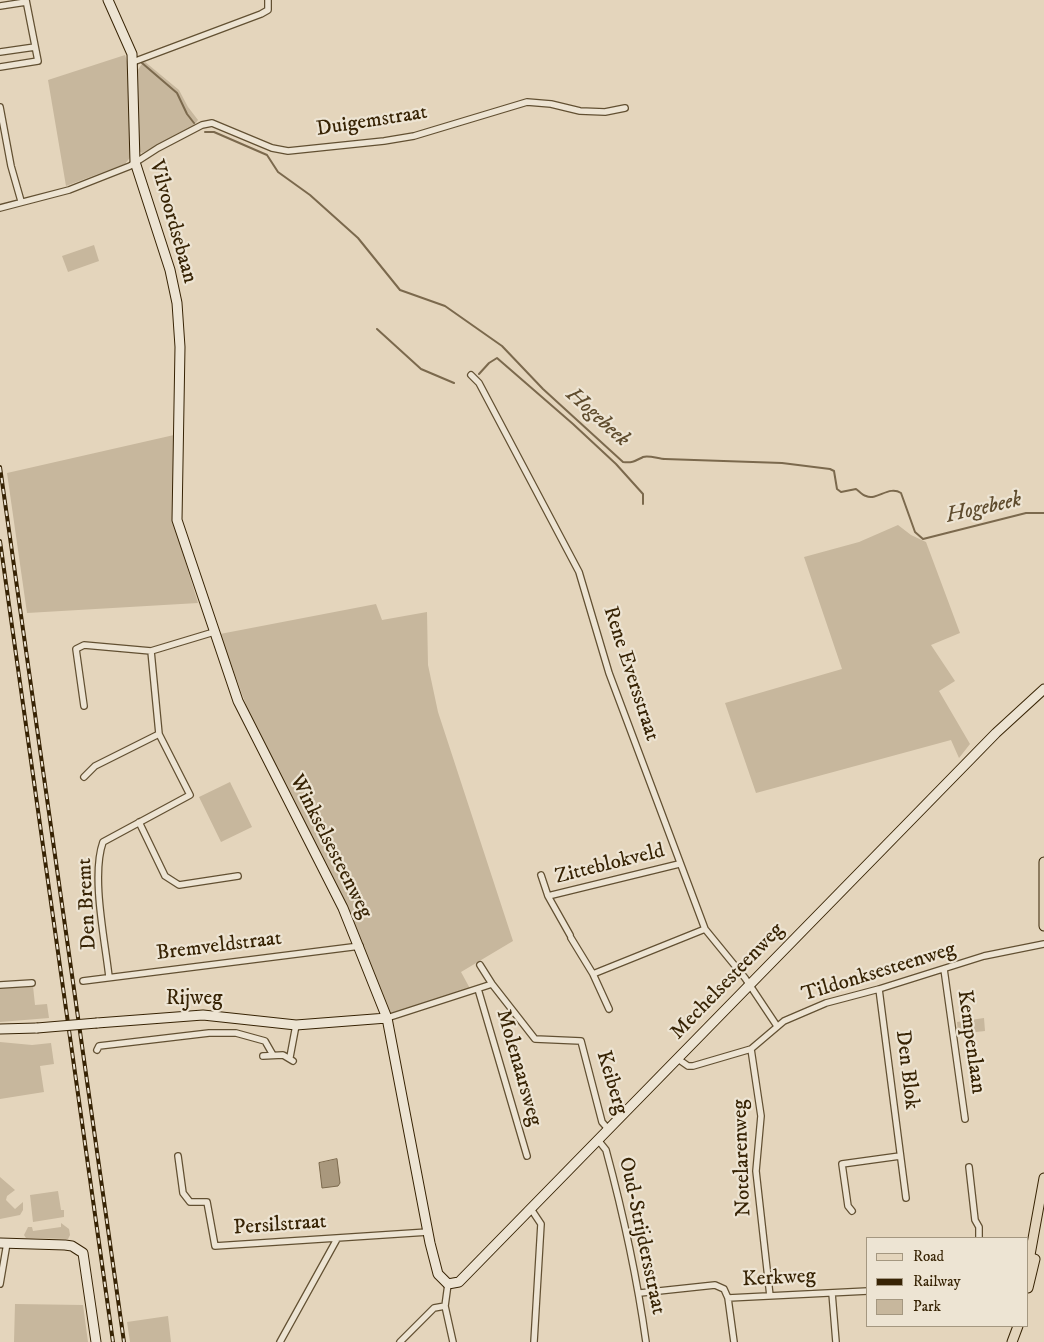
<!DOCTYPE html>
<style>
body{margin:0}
#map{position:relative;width:1044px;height:1342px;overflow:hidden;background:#e4d5bc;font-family:"IM FELL DW Pica",serif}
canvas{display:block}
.legend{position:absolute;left:866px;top:1237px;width:162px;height:90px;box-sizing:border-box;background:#ede4d3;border:1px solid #a49780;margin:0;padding:6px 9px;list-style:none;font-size:15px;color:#372304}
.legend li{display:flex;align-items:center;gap:10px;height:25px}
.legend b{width:25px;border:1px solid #a49780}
</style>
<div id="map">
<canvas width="1044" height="1342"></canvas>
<ul class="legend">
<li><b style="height:6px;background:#e4d5bc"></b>Road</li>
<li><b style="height:6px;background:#372304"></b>Railway</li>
<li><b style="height:14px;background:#c7b79d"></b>Park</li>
</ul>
</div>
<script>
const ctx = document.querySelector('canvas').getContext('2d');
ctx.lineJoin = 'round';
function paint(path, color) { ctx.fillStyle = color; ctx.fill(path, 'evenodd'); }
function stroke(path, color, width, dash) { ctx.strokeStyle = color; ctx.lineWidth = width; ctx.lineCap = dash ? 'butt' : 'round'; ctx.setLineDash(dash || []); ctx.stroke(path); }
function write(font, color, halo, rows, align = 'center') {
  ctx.font = font + ' "IM FELL DW Pica",serif'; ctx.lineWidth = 4.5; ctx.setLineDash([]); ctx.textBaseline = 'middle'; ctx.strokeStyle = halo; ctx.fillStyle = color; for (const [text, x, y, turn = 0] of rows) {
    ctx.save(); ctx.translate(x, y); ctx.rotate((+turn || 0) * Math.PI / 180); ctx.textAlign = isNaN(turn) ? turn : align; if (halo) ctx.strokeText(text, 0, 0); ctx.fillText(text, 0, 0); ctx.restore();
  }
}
paint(new Path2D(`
 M125,55L129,67L132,155L125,164L66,186L48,80Z
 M144,61L179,90L188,107L198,120L193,127L142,153L137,150V71Z
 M94,245L99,261L68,272L62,256Z
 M174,435L173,521L198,603L27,613L7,473Z
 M898,525L911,535L926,542L960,633L931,645L955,681L939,691L970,744L959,758L951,740L756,793L725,703L842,669L804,557L859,542Z
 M376,604L382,620L427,612L428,665L438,712L513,941L461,972L473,994L470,989L391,1014L354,922L250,716L220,634Z
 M230,782L252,827L221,842L199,797Z
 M33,986L35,1005L47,1004L49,1018L0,1022V988Z
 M984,1018L985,1031L958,1034L957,1022Z
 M0,1042L32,1045L51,1043L54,1064L40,1066L44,1092L0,1099Z
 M0,1177L15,1190L7,1196L6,1200L15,1209L23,1202V1210L20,1215L0,1219Z
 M58,1191L61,1210H64V1217L33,1222L30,1195Z
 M61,1223L69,1229L70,1235L68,1239L26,1238L24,1235L28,1227H32L33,1231L61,1227Z
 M15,1304L83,1305L88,1342H14Z
 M168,1316L171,1342H130L127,1322Z`), '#c7b79d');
const water = new Path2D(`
 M337,1159L340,1183L338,1186L322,1188L319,1163Z`);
paint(water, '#a9987d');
stroke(water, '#7b694d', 1);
stroke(new Path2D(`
 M142,63L177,93L187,114L194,123
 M205,132H214L267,155L278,172L310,195L358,238L400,290L445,306L502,346L543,389L623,462C633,463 635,461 643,457C649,455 659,459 665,459L782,463L830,469L834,471L837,489L841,492L856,489C859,491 862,495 866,496C877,501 889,485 901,493L915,532L923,539L1026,513H1044
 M377,329L421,369L454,383
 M479,374L489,363L497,358L573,424L616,464L643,494V504`), '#7b694d', 2);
const street = new Path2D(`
 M0,6L26,2
 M0,52L35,47
 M133,62L261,14L268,10V0
 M0,67L38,61L26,0
 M0,107L11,166L21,201
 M0,208L69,190L130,166L158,148L202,125L212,123L272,148L288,151L384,141L414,136L527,102L551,104L580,111L605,112L625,108
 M471,375L479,383L579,572L609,673L705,929L745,978L777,1026
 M84,706L76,649L84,645L151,651L214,632
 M84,777L95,766L159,734L151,651
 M139,822L165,876L179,885L238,876
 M541,875L548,896L679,864
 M548,896L570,935
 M571,938L593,974L705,929
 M480,965L492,984L535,1039L581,1041L602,1122L609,1130
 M944,969L965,1119
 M593,974L609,1009
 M109,977C105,940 91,876 103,842L190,795L159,734
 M83,981L360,946
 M0,985L32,983
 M478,989L527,1156
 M879,989L906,1198
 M387,1018L492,984
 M751,1049L761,1116L756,1171L770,1296
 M97,1050L99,1046L209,1033H236L265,1041L273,1055
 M263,1056L283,1055L293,1061
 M290,1057L296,1025
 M678,1059L688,1066H693L751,1049L784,1021L826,1003L879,989L984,956L1044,944
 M598,1140L606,1150C623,1213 637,1277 646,1342
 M178,1156L183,1193L190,1202H207L215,1246L428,1232
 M969,1167L975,1220L979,1227V1238
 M531,1209L541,1224L534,1342
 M852,1211L848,1206L842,1164L900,1156
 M0,1284L7,1243
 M448,1284L445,1306L453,1342
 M640,1293L715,1285L724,1289L728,1298L868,1291
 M832,1293L836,1342
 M728,1298L734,1342
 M280,1342L337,1239
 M400,1342L434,1308L445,1306`);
const secondary = new Path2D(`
 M108,0L132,54L135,162L170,270L177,303L180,347L177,520L238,701L343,908L387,1018L430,1243L438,1274L448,1284L459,1282L996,733L1044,689
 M97,1023L203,1015L296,1025L387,1018
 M0,1029L37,1028
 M0,1243L65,1245L72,1246L83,1253L96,1342`);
const primary = new Path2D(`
 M1044,862V926
 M1028,1266L1044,1178
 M1028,1288L1035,1259
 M1012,1342L1018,1326`);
stroke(street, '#625032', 8);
stroke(secondary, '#372304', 11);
stroke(primary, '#372304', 11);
stroke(street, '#ede4d3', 5.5);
stroke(secondary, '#ede4d3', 9);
stroke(primary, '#e4d5bc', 9);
const rail = new Path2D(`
 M0,467L124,1342
 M0,541L113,1342`);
stroke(rail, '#372304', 4);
stroke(rail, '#ede4d3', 2, [5.5]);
const secondaryBridge = new Path2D(`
 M37,1028L97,1023`);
stroke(secondaryBridge, '#372304', 11, []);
stroke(secondaryBridge, '#ede4d3', 9);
write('21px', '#372304', '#ede4d3', [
 ["Duigemstraat",372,122,-9],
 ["Vilvoordsebaan",172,222,74],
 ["Rene Eversstraat",630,674,72],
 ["Winkselsesteenweg",330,847,63],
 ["Zitteblokveld",610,865,-14],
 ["Den Bremt",88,904,-93],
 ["Bremveldstraat",219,947,-7],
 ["Tildonksesteenweg",879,973,-17],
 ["Mechelsesteenweg",728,982,-46],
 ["Rijweg",194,1000],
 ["Kempenlaan",970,1042,82],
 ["Molenaarsweg",518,1068,74],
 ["Den Blok",906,1070,83],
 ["Keiberg",611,1083,73],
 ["Notelarenweg",743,1158,-92],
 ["Persilstraat",280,1226,-4],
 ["Oud-Strijdersstraat",641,1236,78],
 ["Kerkweg",779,1279,-3]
]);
write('italic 22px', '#5f4c2e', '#ede4d3', [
 ["Hogebeek",597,418,42],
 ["Hogebeek",984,509,-13]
]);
</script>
